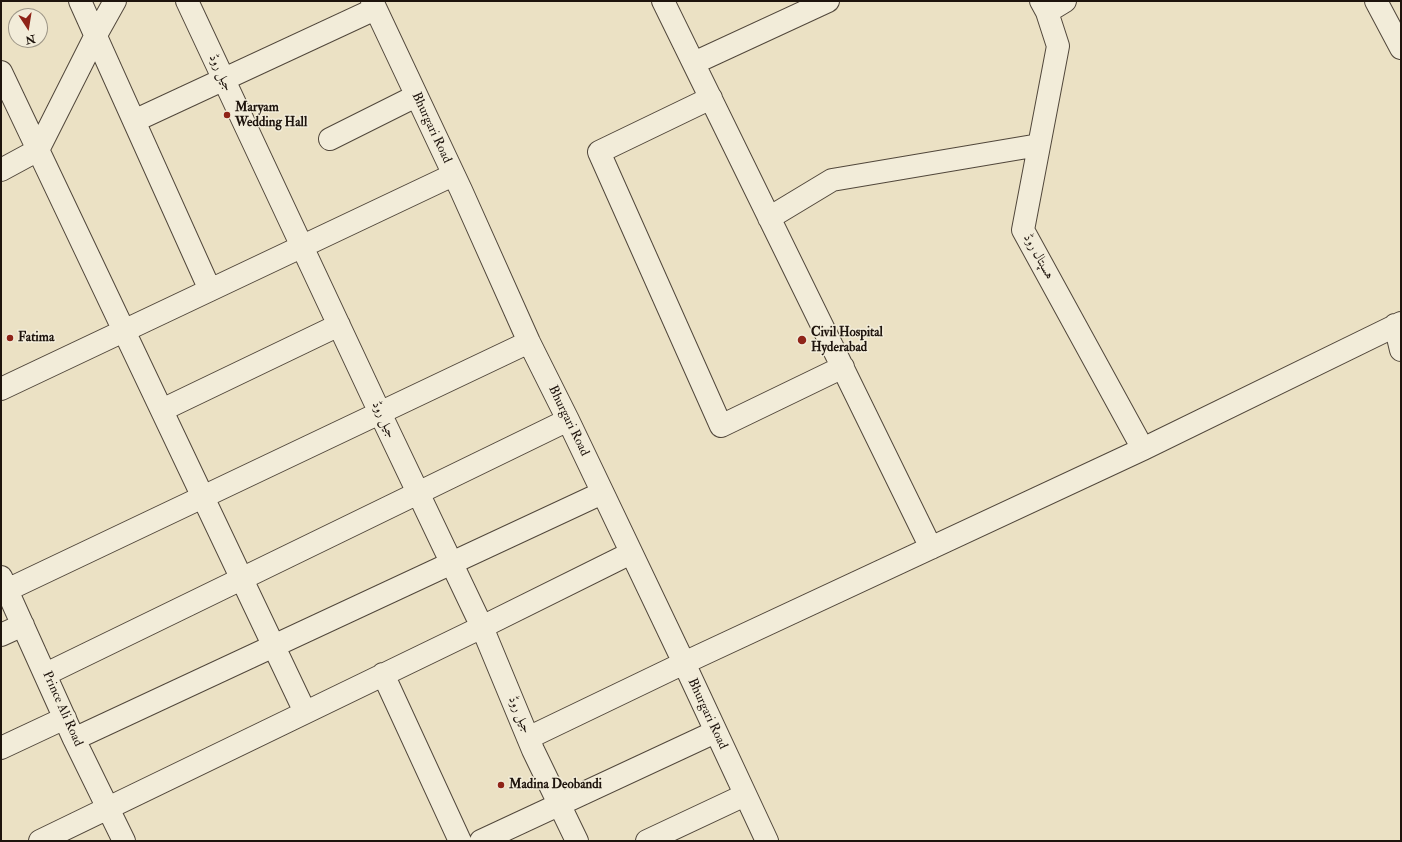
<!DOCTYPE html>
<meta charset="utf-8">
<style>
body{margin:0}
#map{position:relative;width:1402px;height:842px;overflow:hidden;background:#ebe1c4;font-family:"IM FELL Double Pica",serif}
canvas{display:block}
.frame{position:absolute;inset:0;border:2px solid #1e140d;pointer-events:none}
.north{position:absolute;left:8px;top:8px;width:40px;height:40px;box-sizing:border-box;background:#f2ecd9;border:1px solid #9d9687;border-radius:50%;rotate:168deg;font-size:11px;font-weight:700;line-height:16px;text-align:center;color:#1e140d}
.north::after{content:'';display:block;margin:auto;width:14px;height:18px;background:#8f2418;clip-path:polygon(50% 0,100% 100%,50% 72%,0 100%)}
</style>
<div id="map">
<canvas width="1402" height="842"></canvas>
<div class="frame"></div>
<div class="north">N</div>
</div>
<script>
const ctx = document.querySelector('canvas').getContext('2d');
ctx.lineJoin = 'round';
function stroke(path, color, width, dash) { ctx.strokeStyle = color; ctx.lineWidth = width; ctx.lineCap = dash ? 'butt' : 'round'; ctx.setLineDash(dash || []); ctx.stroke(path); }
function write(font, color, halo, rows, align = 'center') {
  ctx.font = font + ' "IM FELL Double Pica",Amiri,serif'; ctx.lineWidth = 3; ctx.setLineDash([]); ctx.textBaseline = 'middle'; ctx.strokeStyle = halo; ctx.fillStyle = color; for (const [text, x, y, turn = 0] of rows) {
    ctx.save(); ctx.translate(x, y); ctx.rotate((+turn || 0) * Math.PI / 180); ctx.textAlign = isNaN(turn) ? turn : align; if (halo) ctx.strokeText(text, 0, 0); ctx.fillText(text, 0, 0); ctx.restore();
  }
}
const minor = new Path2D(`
 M80,1L210,290
 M187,1L380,413L482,627L533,750L577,841
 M372,1L461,190L529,342L568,420L684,663L767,841
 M663,1L931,548
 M1041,1L1047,12L1058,46L1023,230L1143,449
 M1376,1L1401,48
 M1047,12L1065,1
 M694,63L828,1
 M1,72C102,285 204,498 305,712
 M711,98L599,152L721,426L843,367
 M134,121L375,9
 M330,139L416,96
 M1,170L38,150L96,35L115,1
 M769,218L832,180L1039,145
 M1395,325L1401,350
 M1,389L453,175
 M162,410L339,325
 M1,577L74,739L124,841
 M7,590L529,342
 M1,635L23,625
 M46,674L568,420
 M383,674L460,841
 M528,738L684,663L1143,449L1401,323
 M74,739L602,493
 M1,748L65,718
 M40,841L482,627L631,553
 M481,841L715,732
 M647,841L745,795`);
stroke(minor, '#51473b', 24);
stroke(minor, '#f2ecd9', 22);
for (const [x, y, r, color] of [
 [227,115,4,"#8f2418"],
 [10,338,4,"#8f2418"],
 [802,340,5,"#8f2418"],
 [501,785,4,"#8f2418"]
]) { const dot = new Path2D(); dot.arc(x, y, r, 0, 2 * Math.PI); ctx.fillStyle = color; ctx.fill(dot); stroke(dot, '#f2ecd9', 1.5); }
write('13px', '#1e140d', '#f2ecd9', [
 ["جیل روڈ",220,73,65],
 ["Bhurgari Road",431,128,65],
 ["ہسپتال روڈ",1038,257,61],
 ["جیل روڈ",383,420,65],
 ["Bhurgari Road",568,421,64],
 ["Prince Ali Road",62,709,66],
 ["Bhurgari Road",707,714,65],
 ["جیل روڈ",519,715,67]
]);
write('bold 13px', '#1e140d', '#f2ecd9', [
 ["Maryam",235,108],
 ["Wedding Hall",235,123],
 ["Civil Hospital",811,333],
 ["Hyderabad",811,348],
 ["Fatima",18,338],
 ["Madina Deobandi",509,785]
], 'left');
</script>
